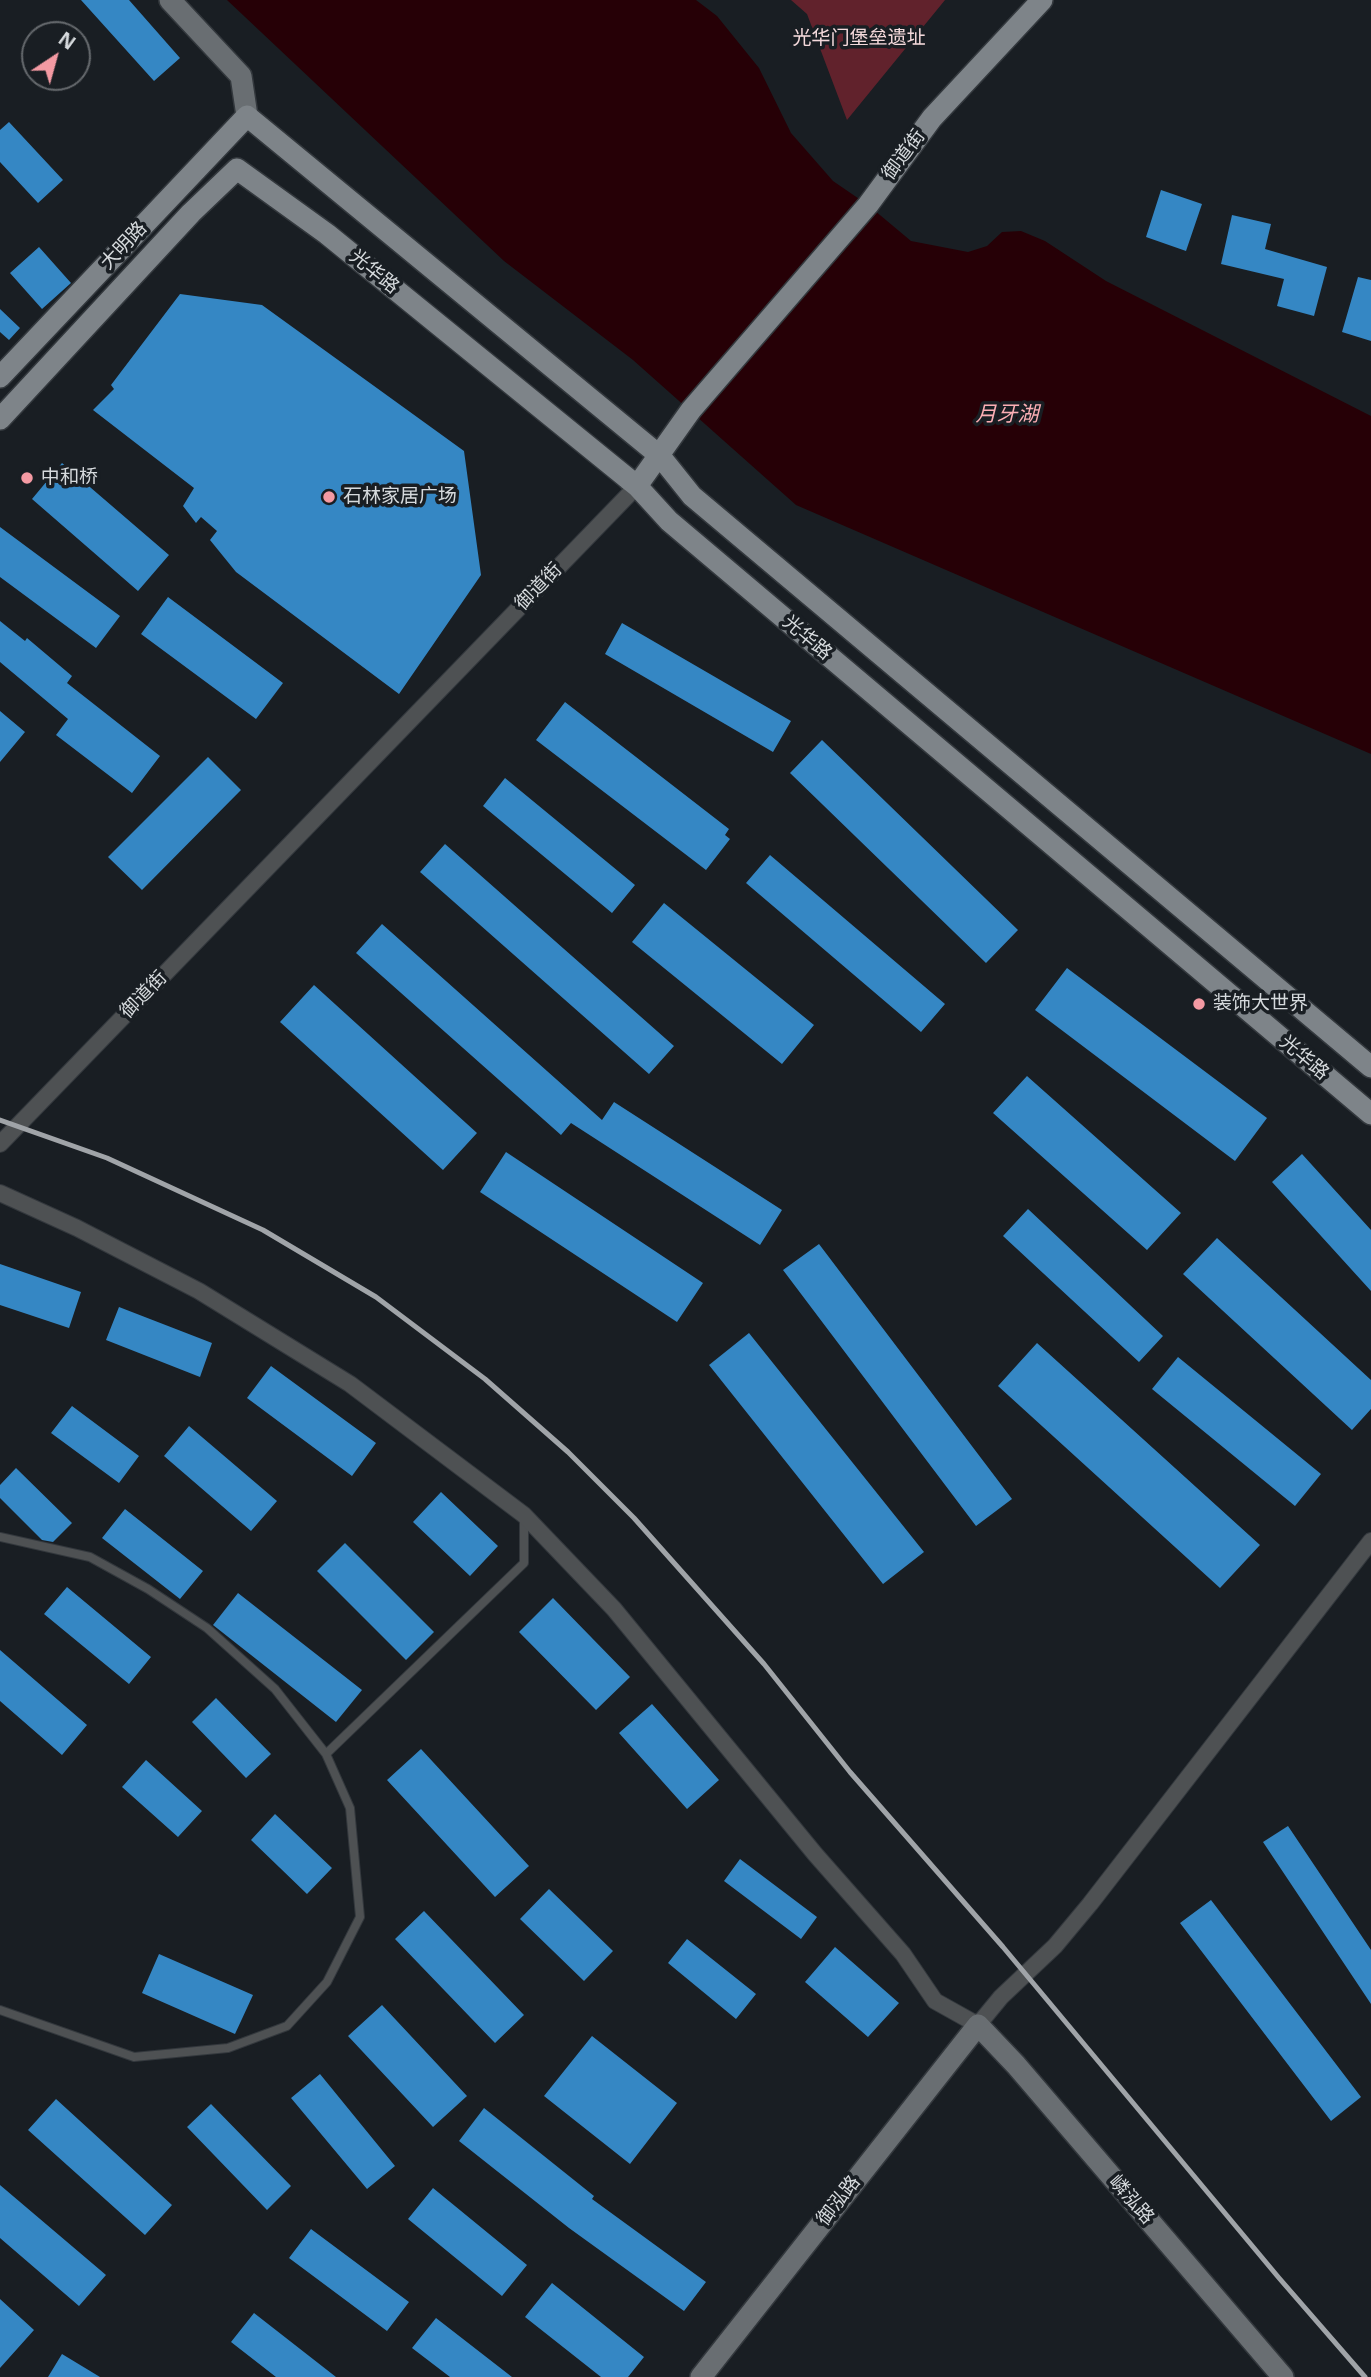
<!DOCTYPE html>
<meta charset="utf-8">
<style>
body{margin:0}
#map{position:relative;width:1371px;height:2377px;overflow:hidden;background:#191e23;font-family:"Noto Sans",sans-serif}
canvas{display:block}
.north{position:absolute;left:21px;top:21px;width:70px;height:70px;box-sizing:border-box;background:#191e23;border:2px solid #65696d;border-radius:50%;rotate:36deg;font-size:19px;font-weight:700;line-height:28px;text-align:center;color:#d6dadd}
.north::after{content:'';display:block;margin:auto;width:24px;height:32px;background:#f49aa3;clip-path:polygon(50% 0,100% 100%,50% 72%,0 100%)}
</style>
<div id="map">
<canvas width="1371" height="2377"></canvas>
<div class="north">N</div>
</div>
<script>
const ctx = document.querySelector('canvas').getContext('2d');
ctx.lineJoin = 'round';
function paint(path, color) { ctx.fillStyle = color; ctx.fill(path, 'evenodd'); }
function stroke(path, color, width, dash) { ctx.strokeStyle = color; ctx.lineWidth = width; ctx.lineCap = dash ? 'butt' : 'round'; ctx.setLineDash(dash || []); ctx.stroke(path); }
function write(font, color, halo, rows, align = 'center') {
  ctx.font = font + ' "Noto Sans","Noto Sans SC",sans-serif'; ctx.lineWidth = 7; ctx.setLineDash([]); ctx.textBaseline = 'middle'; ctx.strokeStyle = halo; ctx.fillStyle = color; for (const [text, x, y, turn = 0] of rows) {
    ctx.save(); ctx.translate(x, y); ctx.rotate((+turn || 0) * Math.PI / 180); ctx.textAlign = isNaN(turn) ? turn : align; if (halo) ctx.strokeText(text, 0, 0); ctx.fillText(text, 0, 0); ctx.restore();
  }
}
paint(new Path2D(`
 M791,0H945L847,120L807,14Z`), '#61222c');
paint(new Path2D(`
 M227,0H696L717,16L759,68L791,133L833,181L868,205L911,241L968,252L987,246L1002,232L1021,231L1045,241L1106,281L1371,416V754L796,505L633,360L504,261Z`), '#260006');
paint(new Path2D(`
 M81,0H129L180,58L154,81Z
 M9,122L63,180L38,203L0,162V130Z
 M1161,190L1202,204L1186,251L1146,237Z
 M1232,215L1271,224L1265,249L1327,267L1314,316L1277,306L1284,279L1221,264Z
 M39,247L71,283L42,309L10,273Z
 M1358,277L1371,280V341L1342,332Z
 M180,294L262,305L464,451L481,575L399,694L236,572L210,540L217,531L201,517L196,523L183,506L194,488L93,410L114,389L111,385Z
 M0,309L20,328L9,340L0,332Z
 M62,463L169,555L138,591L32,499Z
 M0,527L120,616L96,648L0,577Z
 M168,597L283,683L256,719L141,634Z
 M0,621L25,641L27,638L72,676L67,683L160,756L132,793L56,735L68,719L0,662Z
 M622,623L791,721L773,752L605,654Z
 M565,702L729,829L725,835L730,839L706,870L536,740Z
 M0,711L25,732L0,762Z
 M822,740L1018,930L986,963L790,773Z
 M208,757L241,790L142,890L108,857Z
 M505,778L635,885L612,913L483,806Z
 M445,844L674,1046L649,1074L420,872Z
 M770,855L945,1004L921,1032L746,883Z
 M664,903L814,1025L782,1064L632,942Z
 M382,924L602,1120L614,1102L782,1210L760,1245L571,1123L561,1135L356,953Z
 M1067,968L1267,1118L1235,1161L1035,1010Z
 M314,985L477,1133L443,1170L280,1022Z
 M1027,1076L1181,1213L1147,1250L993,1113Z
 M506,1152L703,1283L677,1322L480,1192Z
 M1302,1154L1371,1230V1291L1272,1182Z
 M1028,1209L1163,1336L1139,1362L1003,1236Z
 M1217,1238L1371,1380V1409L1352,1430L1183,1274Z
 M819,1244L1012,1499L976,1526L783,1270Z
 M0,1264L81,1292L69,1328L0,1305Z
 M119,1307L212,1343L200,1377L106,1340Z
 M749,1333L924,1552L883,1584L709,1365Z
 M1037,1343L1260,1545L1220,1588L998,1386Z
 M1178,1357L1321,1474L1295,1506L1152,1389Z
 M271,1366L376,1443L352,1476L247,1398Z
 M72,1406L139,1456L119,1483L51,1433Z
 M189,1426L277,1501L251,1531L164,1456Z
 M16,1468L72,1523L53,1542L42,1540L0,1498V1485Z
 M441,1492L498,1546L470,1576L413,1522Z
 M125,1509L203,1571L180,1599L102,1538Z
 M345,1543L434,1632L406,1660L317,1571Z
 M67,1587L151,1657L129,1684L44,1614Z
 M238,1593L362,1690L336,1722L213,1625Z
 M553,1598L630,1677L596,1710L519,1632Z
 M0,1650L87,1725L62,1755L0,1701Z
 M216,1698L271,1754L246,1778L192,1722Z
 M652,1704L719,1780L687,1809L619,1733Z
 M421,1749L529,1866L495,1897L387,1780Z
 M146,1760L202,1811L178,1837L122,1787Z
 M275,1814L332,1868L307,1894L251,1840Z
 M1288,1826L1371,1950V2004L1263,1842Z
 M740,1859L817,1917L801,1939L724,1881Z
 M549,1889L613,1951L584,1981L520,1919Z
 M1211,1900L1361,2097L1331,2121L1180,1923Z
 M424,1911L524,2015L495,2043L395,1939Z
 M687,1939L756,1994L736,2019L668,1963Z
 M835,1947L899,2003L868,2037L805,1982Z
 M159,1954L253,1995L235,2034L142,1993Z
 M382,2005L467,2096L433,2127L348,2036Z
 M592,2036L677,2103L630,2164L544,2096Z
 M320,2074L395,2166L367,2189L291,2098Z
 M56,2099L172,2205L145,2235L28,2130Z
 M211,2104L291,2186L267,2210L187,2127Z
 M484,2108L594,2196L592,2199L706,2282L684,2311L569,2228L459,2141Z
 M0,2185L106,2275L79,2306L0,2238Z
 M433,2188L527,2265L502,2296L408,2219Z
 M311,2229L409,2302L387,2331L289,2258Z
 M552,2283L644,2357L628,2377H601L525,2317Z
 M0,2299L34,2330L0,2368Z
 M254,2313L336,2377H276L231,2342Z
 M436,2318L512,2377H450L412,2348Z
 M62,2354L100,2377H48Z`), '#3587c4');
const lane = new Path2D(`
 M0,1537L90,1557L148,1589L207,1628L275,1689L326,1754L350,1808L360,1917L327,1982L287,2026L228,2048L134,2057L0,2010
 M326,1754L524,1563V1519`);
const street = new Path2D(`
 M0,1144L637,486
 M0,1193L77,1228L199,1291L350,1384L524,1515L614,1609L815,1854L903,1954L935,2001L978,2025L1001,1997L1055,1946L1090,1904L1371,1541`);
const secondary = new Path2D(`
 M170,0L241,76L247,116
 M701,2377L978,2025L1016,2065L1283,2377`);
const primary = new Path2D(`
 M0,377L247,116L660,456L692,496L1371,1067
 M0,419L191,213L237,169L327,234L637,486L669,521L1371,1114
 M628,479L637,486L691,410L868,205L932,118L1042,0`);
stroke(lane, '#33383d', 10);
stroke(street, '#33383d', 18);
stroke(secondary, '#33383d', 24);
stroke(primary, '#33383d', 24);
stroke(lane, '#4e5153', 8);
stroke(street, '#4e5153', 16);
stroke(secondary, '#696e72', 21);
stroke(primary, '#7e8489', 21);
stroke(new Path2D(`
 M0,1120L107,1158L263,1230L376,1297L485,1379L568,1452L634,1518L764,1664L850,1772L1003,1947L1279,2278L1365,2377`), '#a0a4a8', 5);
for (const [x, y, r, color] of [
 [27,478,7,"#f49aa3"],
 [329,497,7,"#f49aa3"],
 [1199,1004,7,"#f49aa3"]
]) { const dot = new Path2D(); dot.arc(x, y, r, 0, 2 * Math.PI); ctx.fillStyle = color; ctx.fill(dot); stroke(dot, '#191e23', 2.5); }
write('19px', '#f5dadc', '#191e23', [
 ["光华门堡垒遗址",859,39]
]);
write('19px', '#d6dadd', '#191e23', [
 ["御道街",904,155,-53],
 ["大明路",124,246,-47],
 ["光华路",374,272,39],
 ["御道街",539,587,-46],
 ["光华路",807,638,40],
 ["御道街",144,995,-46],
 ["光华路",1304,1058,40],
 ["嶙泓路",1131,2200,49],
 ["御泓路",839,2201,-52]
]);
write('19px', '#d6dadd', '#191e23', [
 ["中和桥",41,478],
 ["石林家居广场",343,497],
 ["装饰大世界",1213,1004]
], 'left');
write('italic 21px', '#fbaeb4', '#191e23', [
 ["月牙湖",1007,415]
]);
</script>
